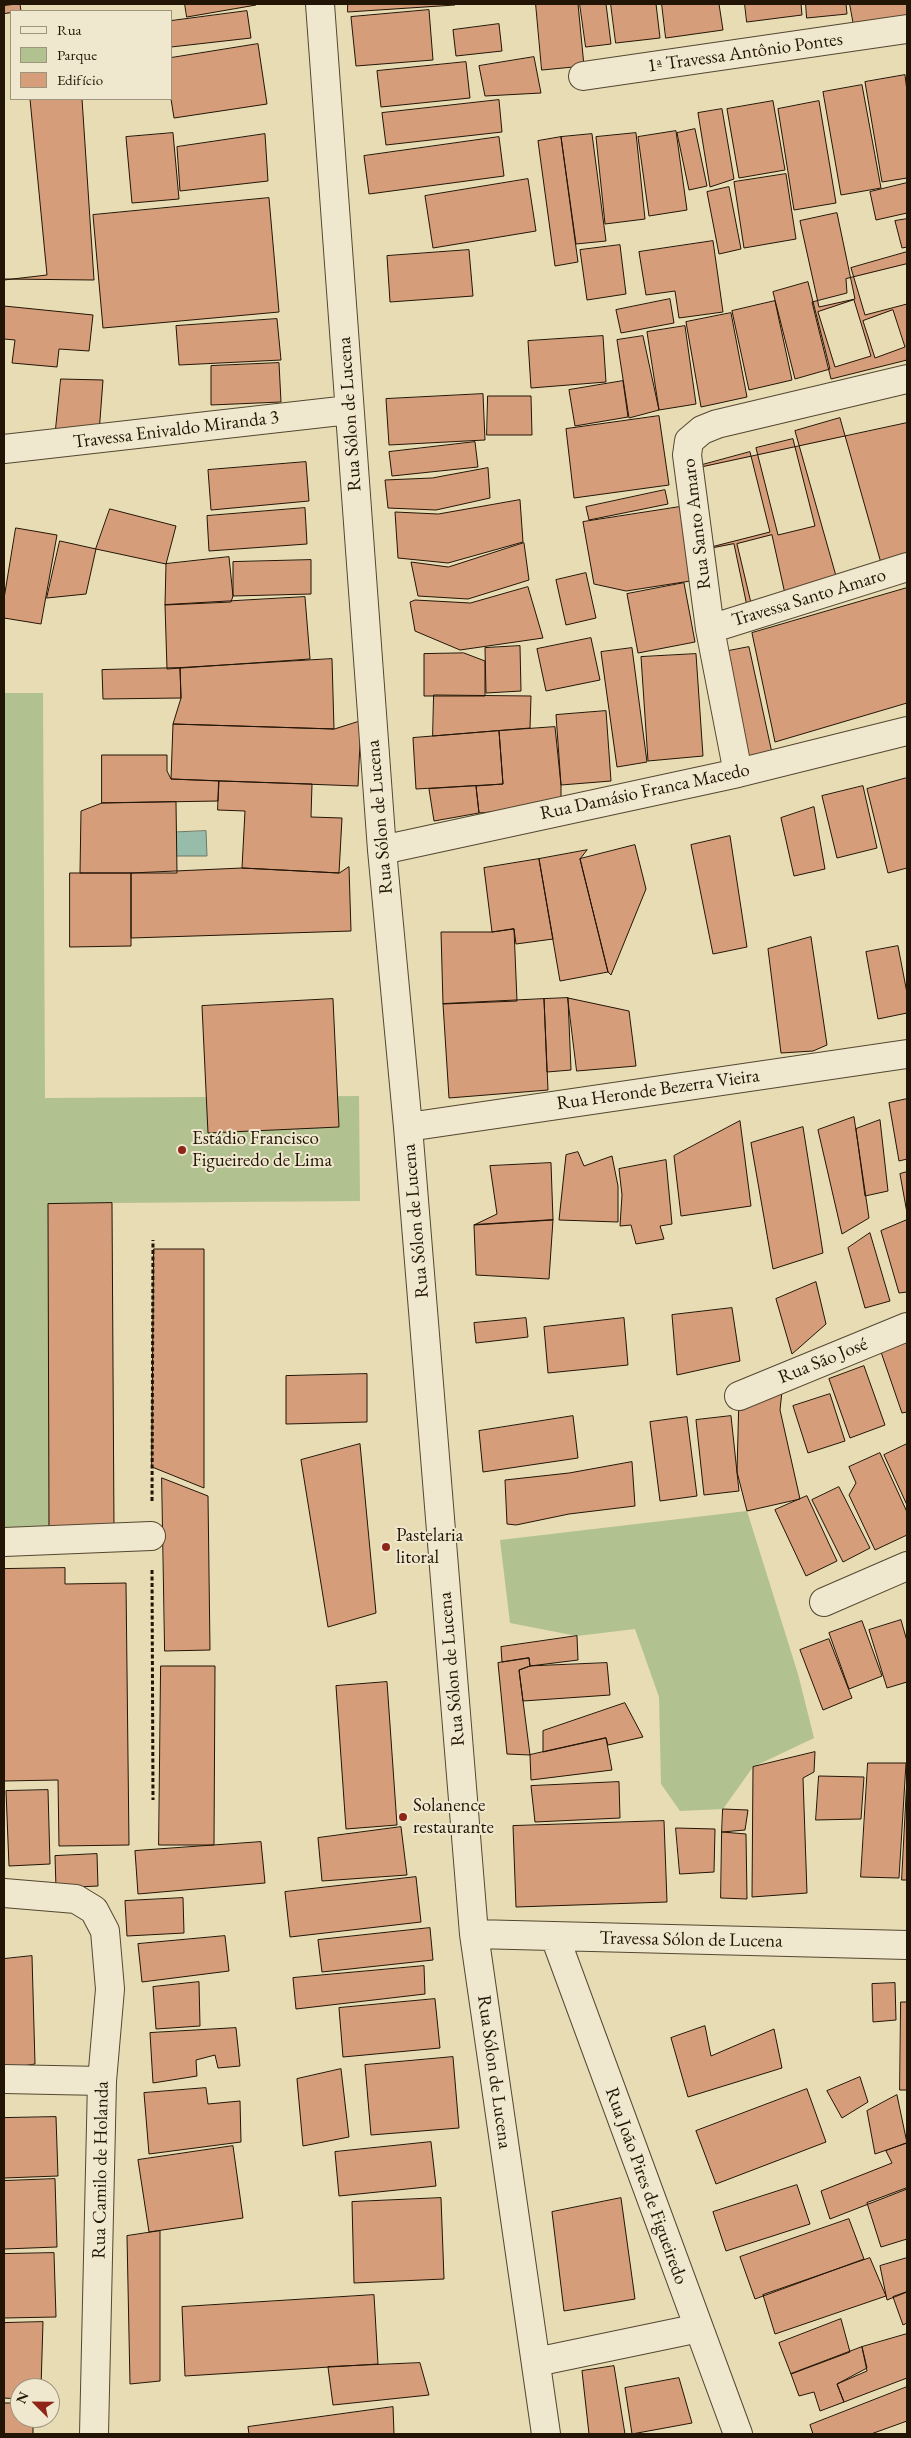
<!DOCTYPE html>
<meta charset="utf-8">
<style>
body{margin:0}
#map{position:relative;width:911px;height:2438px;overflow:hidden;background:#e7dcb4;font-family:"EB Garamond",serif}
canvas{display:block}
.frame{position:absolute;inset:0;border:5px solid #231505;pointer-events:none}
.legend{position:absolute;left:10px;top:10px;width:162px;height:90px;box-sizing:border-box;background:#efe8ce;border:1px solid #9d947e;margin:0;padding:6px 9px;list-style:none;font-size:15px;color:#231505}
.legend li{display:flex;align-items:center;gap:10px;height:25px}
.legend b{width:25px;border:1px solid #9d947e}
.north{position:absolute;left:10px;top:2378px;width:50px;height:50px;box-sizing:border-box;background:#efe8ce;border:1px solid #9d947e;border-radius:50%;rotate:293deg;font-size:14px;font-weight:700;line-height:20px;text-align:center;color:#231505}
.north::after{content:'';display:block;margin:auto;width:18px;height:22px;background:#8f2418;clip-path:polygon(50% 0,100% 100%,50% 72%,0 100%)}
</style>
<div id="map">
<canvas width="911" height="2438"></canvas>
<div class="frame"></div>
<ul class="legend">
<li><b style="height:6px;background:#efe8ce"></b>Rua</li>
<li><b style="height:14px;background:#b2c190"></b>Parque</li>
<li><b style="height:14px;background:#d69d7b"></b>Edifício</li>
</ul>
<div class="north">N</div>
</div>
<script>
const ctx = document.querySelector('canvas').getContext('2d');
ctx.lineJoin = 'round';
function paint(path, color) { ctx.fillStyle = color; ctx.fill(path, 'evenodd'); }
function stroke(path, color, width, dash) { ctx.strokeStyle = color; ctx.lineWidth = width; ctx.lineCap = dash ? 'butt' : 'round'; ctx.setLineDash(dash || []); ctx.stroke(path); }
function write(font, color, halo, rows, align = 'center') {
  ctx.font = font + ' "EB Garamond",serif'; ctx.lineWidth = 4; ctx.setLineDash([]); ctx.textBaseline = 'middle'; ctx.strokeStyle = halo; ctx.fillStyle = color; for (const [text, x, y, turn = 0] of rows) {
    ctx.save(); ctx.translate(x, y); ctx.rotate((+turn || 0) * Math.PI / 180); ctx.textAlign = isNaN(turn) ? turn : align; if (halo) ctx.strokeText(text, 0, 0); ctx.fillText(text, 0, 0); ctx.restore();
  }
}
paint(new Path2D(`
 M4,693H43L45,1098L359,1096L360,1201L112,1203L114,1528L4,1529Z
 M747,1511L798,1674L814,1738L753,1767L723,1809L680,1811L661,1784L659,1697L635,1629L577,1636L510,1623L500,1540Z`), '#b2c190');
const water = new Path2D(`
 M206,831L207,856H161V833Z`);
paint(water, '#97bcaa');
stroke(water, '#697968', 1);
const building = new Path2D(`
 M20,4L21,11H11V99H30L47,275L4,280V6Z
 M185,4H256V5L187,17Z
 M348,4H455V5L348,12Z
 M536,4H578L584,66L542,70Z
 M580,4H606L611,44L586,47Z
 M611,4H656L660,38L616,43Z
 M662,4H719L723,30L666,38Z
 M745,4H801L802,15L747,22Z
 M806,4H846L847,14L807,18Z
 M850,4H907V28L856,37Z
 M429,10L433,60L356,66L351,17Z
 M247,11L251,38L171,47V21Z
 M11,13V99H82L94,280L4,279V14Z
 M499,24L502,51L456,56L453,30Z
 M258,44L267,104L174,118L171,99V58Z
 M534,57L541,93L485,96L479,66Z
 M466,62L470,98L381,107L377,71Z
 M905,75L907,91V178L882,182L865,82Z
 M862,85L881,188L841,195L823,92Z
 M499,100L502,132L386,145L382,113Z
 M773,101L785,170L739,178L727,109Z
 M819,101L836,203L794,210L778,109Z
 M722,109L734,179L710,187L698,113Z
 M695,129L707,186L689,190L677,133Z
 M676,131L687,210L649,216L638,137Z
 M173,133L179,199L132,203L126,137Z
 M636,133L645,219L605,224L596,137Z
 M265,134L268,181L180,191L177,147Z
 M592,134L606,241L576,244L561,137Z
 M499,137L504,176L369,194L364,156Z
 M561,137L578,262L555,266L538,141Z
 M786,174L796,239L744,248L734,182Z
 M528,179L536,231L433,248L425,196Z
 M907,183V213L876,220L870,192Z
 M729,187L741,249L719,254L707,192Z
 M269,198L279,312L103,328L93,215Z
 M837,213L855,299L819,307L800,221Z
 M907,219V247L902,248L895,221Z
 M713,241L723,312L679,318L675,291L646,295L639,252Z
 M620,245L626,294L587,300L580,250Z
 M469,250L473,296L390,302L387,256Z
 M907,252V304L865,315L851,268Z
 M907,264V360L831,379L812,302L847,293L846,279Z
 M808,282L830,369L795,379L773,292Z
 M670,299L674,323L621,333L616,310Z
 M854,300L871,356L835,367L818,312Z
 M775,301L792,380L749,390L732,311Z
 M4,306L93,315L89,351L59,349L57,367L12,363L15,340L4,339Z
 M893,310L905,347L875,358L863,321Z
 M731,313L747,397L701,407L686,322Z
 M277,319L281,360L179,365L176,326Z
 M685,326L696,404L659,410L647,332Z
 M603,336L606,382L531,388L528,341Z
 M643,336L659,410L629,418L617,340Z
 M279,363L281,402L211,405V366Z
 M61,379L103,380L99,433L55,438Z
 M623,381L628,417L575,426L569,390Z
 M483,394L485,440L389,445L386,399Z
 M488,396H531L532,435H487Z
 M659,416L669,485L574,498L566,429Z
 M840,418L881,563L836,576L795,431Z
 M907,423V560L720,620L698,468Z
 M793,439L815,526L778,535L756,448Z
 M475,442L478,467L392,476L389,452Z
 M750,452L770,532L711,547L691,468Z
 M306,462L309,501L211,510L208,470Z
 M488,468L490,498L436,510L388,508L385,480L432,478Z
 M665,490L668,504L589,520L586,507Z
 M520,500L523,542L448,563L398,558L395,512L438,514Z
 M686,506L697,580L626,591L594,584L583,522Z
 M305,508L307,544L209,551L207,516Z
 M110,509L176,526L166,564L96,549Z
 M16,528L57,535L41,624L4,618V599Z
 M772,535L785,594L751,603L737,544Z
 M60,541L96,549L86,594L47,598Z
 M524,543L529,580L468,599L418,596L411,562L448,567Z
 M734,544L747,606L716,613L703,550Z
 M229,557L233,596L231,602L165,605L166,564Z
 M311,560V594L233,596V562Z
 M586,573L596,618L566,625L556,580Z
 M684,583L695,642L638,653L627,594Z
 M528,587L543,638L460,650L415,631L410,602L415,600L470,603Z
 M907,588V703L775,742L752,633Z
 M305,597L310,659L167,669L165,605Z
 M591,638L600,680L546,691L537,649Z
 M520,646L521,691L486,693L485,648Z
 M749,647L772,753L740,759L718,653Z
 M632,648L647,762L617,767L601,652Z
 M464,653L485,661V696H424V654Z
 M696,654L703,756L648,761L641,657Z
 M332,659L334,729L173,724L181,698L180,668Z
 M180,668L181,698L103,699L102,670Z
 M434,695L531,696L530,728L433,736Z
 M606,711L611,781L561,785L556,715Z
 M361,721L358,786L171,779L173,724L334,729Z
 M555,727L561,785V806L479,813L476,786L503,784L499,731Z
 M499,731L503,784L416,789L413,738Z
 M102,755H167V771L171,779L219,781L218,801L102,803Z
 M907,778V868L888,873L867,789Z
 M219,781L312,784L311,817L342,818L339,873L242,868L245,811L218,810Z
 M476,786L479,813L434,821L429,789Z
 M863,786L877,848L837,858L822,796Z
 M176,802L177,873H80L81,811L102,803Z
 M814,807L825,869L794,876L781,818Z
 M730,836L747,947L713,954L691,845Z
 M635,845L646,889L611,975L608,972L580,859Z
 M587,850L580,859L608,972L560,981L539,859Z
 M539,859L553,939L516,944L514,929L492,932L484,868Z
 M349,867L351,931L131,938V873L242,868L339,873Z
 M70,873H131V946L70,947Z
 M514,929L517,1001L443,1004L441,932H492Z
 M811,937L827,1045L813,1051L781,1053L768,949Z
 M898,946L907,993V1013L878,1019L866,952Z
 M568,998L571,1070L547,1072L544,999Z
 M568,998L629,1011L636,1066L577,1071Z
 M333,999L339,1127L208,1133L202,1006Z
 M544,999L548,1090L449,1098L443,1004Z
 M907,1099V1159L899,1161L889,1103Z
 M854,1117L869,1218L842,1234L818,1130Z
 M880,1120L888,1191L865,1196L856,1129Z
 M740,1121L751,1206L681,1216L674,1156Z
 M803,1127L823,1253L773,1269L751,1143Z
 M578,1152L584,1166L612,1156L618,1186V1222L559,1220L566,1155Z
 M666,1160L672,1224L660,1226L664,1239L636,1244L631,1225L620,1226L622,1195L619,1169Z
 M551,1163L553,1220L474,1225L497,1214L490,1166Z
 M907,1172V1213L900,1174Z
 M112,1203L114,1528L49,1529L48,1204Z
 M553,1220L549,1279L476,1275L474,1225Z
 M907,1220V1292L899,1293L881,1231Z
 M870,1233L890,1301L865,1308L848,1248Z
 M154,1249H204V1488L152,1467Z
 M816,1282L826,1324L792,1354L776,1299Z
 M732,1308L740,1361L677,1375L672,1315Z
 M526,1318L528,1337L476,1343L474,1323Z
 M624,1318L628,1365L548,1373L544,1327Z
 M907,1342V1412L902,1413L881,1352Z
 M864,1366L885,1425L850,1438L829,1379Z
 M367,1374V1422L286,1424V1376Z
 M783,1382L780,1410L800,1499L747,1511L737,1472L739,1396Z
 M830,1394L845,1441L808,1453L793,1406Z
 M573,1416L578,1458L483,1472L479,1431Z
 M731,1416L739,1491L704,1495L696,1420Z
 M687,1417L697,1496L660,1501L650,1422Z
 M360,1444L376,1613L328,1627L301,1460Z
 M907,1444V1505L884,1455Z
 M880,1453L907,1512V1535L875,1550L849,1495L856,1483L849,1467Z
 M632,1462L635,1506L569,1514L516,1525L507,1524L505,1480L569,1473Z
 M162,1478L208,1496L210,1650L165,1651Z
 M839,1487L870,1548L843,1562L812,1500Z
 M807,1496L837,1561L806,1576L775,1510Z
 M65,1568V1584L126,1583L129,1845L59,1846L58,1780L4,1781V1569Z
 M901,1620L907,1641V1682L887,1688L869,1630Z
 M862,1621L882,1676L849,1689L829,1633Z
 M577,1636L578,1660L530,1666L529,1658L502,1662L501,1647Z
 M829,1639L852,1698L823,1710L800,1650Z
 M529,1658L530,1666L519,1670L530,1755L507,1754L498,1663Z
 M607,1663L610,1695L523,1701L519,1670L530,1666Z
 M161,1666H215L214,1845H159Z
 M387,1682L397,1825L346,1829L336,1686Z
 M625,1703L643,1737L608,1745L606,1738L543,1752V1731Z
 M606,1738L612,1770L531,1780L530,1755Z
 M815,1752L814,1772L803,1778L807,1893L752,1897L753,1767Z
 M868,1763H906L899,1878L861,1877Z
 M819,1776L864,1777L861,1819L816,1820Z
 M907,1777V1880H902Z
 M619,1782L620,1818L535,1822L531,1786Z
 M48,1790L50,1864L9,1866L6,1791Z
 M723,1809L748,1810L745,1830L722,1832Z
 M664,1821L667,1902L516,1907L513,1826Z
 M401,1827L407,1875L322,1881L318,1838Z
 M676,1828L715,1829L714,1872L680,1874Z
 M722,1832L746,1834L747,1899L721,1898Z
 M261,1842L265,1883L138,1894L135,1851Z
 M97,1854L98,1886L56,1888L55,1856Z
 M416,1877L421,1922L290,1937L285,1892Z
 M183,1898L184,1933L127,1936L125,1901Z
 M430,1928L433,1960L322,1972L318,1940Z
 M225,1936L229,1971L142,1982L138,1944Z
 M32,1956L35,2064L4,2069V1959Z
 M424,1966L425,1994L296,2009L293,1978Z
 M199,1982L200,2026L156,2029L153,1987Z
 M895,1983L896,2020L873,2022L872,1984Z
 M435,1999L440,2048L343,2057L339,2008Z
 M901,2002H907V2090H900Z
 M705,2026L711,2056L774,2029L782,2068L688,2097L671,2038Z
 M236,2028L240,2066L218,2068L215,2055L196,2060L197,2076L153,2083L150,2033Z
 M453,2057L459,2128L371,2135L365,2065Z
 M341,2069L349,2137L303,2146L297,2079Z
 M860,2077L868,2102L842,2118L827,2091Z
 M206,2088L208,2104L240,2101L241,2142L149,2154L144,2093Z
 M807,2089L826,2142L716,2184L696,2131Z
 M897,2095L907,2143L875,2154L867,2111Z
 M56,2117L58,2176L4,2178V2118Z
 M431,2142L436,2186L339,2196L335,2152Z
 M907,2143V2189L830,2219L821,2191L892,2163L886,2151Z
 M233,2146L243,2218L149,2232L138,2160Z
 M55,2179L57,2247L4,2249V2181Z
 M797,2185L810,2224L726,2251L713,2212Z
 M907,2188V2239L881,2247L867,2203Z
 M441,2198L444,2279L354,2283L352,2202Z
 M621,2198L635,2299L564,2311L552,2212Z
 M849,2219L864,2259L755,2299L740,2257Z
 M160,2231V2381L130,2384L127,2236Z
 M54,2253L56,2317L4,2318V2254Z
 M870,2258L886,2296L775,2334L763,2295Z
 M907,2258V2292L887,2300L880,2266Z
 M907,2292V2323L903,2325L893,2297Z
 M374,2295L378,2364L185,2376L182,2307Z
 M841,2319L850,2352L791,2374L779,2343Z
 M43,2322L41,2388H20V2399L4,2398V2323Z
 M907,2334V2378L844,2402L837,2384L867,2368L862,2347Z
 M862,2347L867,2371L837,2384L844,2402L820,2411L814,2392L799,2396L791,2374Z
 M420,2363L429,2395L333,2405L328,2367Z
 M614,2366L625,2434H589L582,2371Z
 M679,2378L692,2423L632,2434L625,2388Z
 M907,2387V2421L871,2434H813L810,2425Z
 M4,2403H20V2418H33V2434H4Z
 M393,2407L394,2434H249L248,2427Z`);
paint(building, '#d69d7b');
stroke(building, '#231505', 1);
const minor = new Path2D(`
 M320,4L382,850L408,1127L474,1934L546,2434
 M583,76L907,29
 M4,449L349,410
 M710,629L907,567
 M738,773L710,629L687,455L689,441L702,430L717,424L907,379
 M382,850L738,773L907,731
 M408,1127L907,1054
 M739,1396L907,1327
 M4,1542L151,1536
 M824,1602L907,1566
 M4,1893L76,1899L94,1910L105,1931L110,1989L102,2081L94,2434
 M474,1934L907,1945
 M555,1937L738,2434
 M4,2079L102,2081
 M536,2362L699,2328`);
stroke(minor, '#544731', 30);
stroke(new Path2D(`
 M152,1501L153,1240
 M152,1570L153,1800`), '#231505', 3, [4, 2.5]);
stroke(minor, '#efe8ce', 28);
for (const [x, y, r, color] of [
 [182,1150,5,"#8f2418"],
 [386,1547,5,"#8f2418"],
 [403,1817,5,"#8f2418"]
]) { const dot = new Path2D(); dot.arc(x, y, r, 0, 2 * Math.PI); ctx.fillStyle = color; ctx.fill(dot); stroke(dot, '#efe8ce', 2); }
write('19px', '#231505', '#efe8ce', [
 ["1ª Travessa Antônio Pontes",745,53,-8],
 ["Rua Sólon de Lucena",350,414,-94],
 ["Travessa Enivaldo Miranda 3",176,430,-7],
 ["Rua Santo Amaro",697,524,-97],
 ["Travessa Santo Amaro",809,598,-17],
 ["Rua Damásio Franca Macedo",645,792,-12],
 ["Rua Sólon de Lucena",380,817,-95],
 ["Rua Heronde Bezerra Vieira",658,1090,-8],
 ["Rua Sólon de Lucena",416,1221,-95],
 ["Rua São José",823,1361,-22],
 ["Rua Sólon de Lucena",452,1669,-95],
 ["Travessa Sólon de Lucena",691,1940,1],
 ["Rua Sólon de Lucena",494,2072,82],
 ["Rua Camilo de Holanda",101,2170,-89],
 ["Rua João Pires de Figueiredo",646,2186,70]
]);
write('19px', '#231505', '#efe8ce', [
 ["Estádio Francisco",192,1139],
 ["Figueiredo de Lima",192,1161],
 ["Pastelaria",396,1536],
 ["litoral",396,1558],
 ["Solanence",413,1806],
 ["restaurante",413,1828]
], 'left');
</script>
